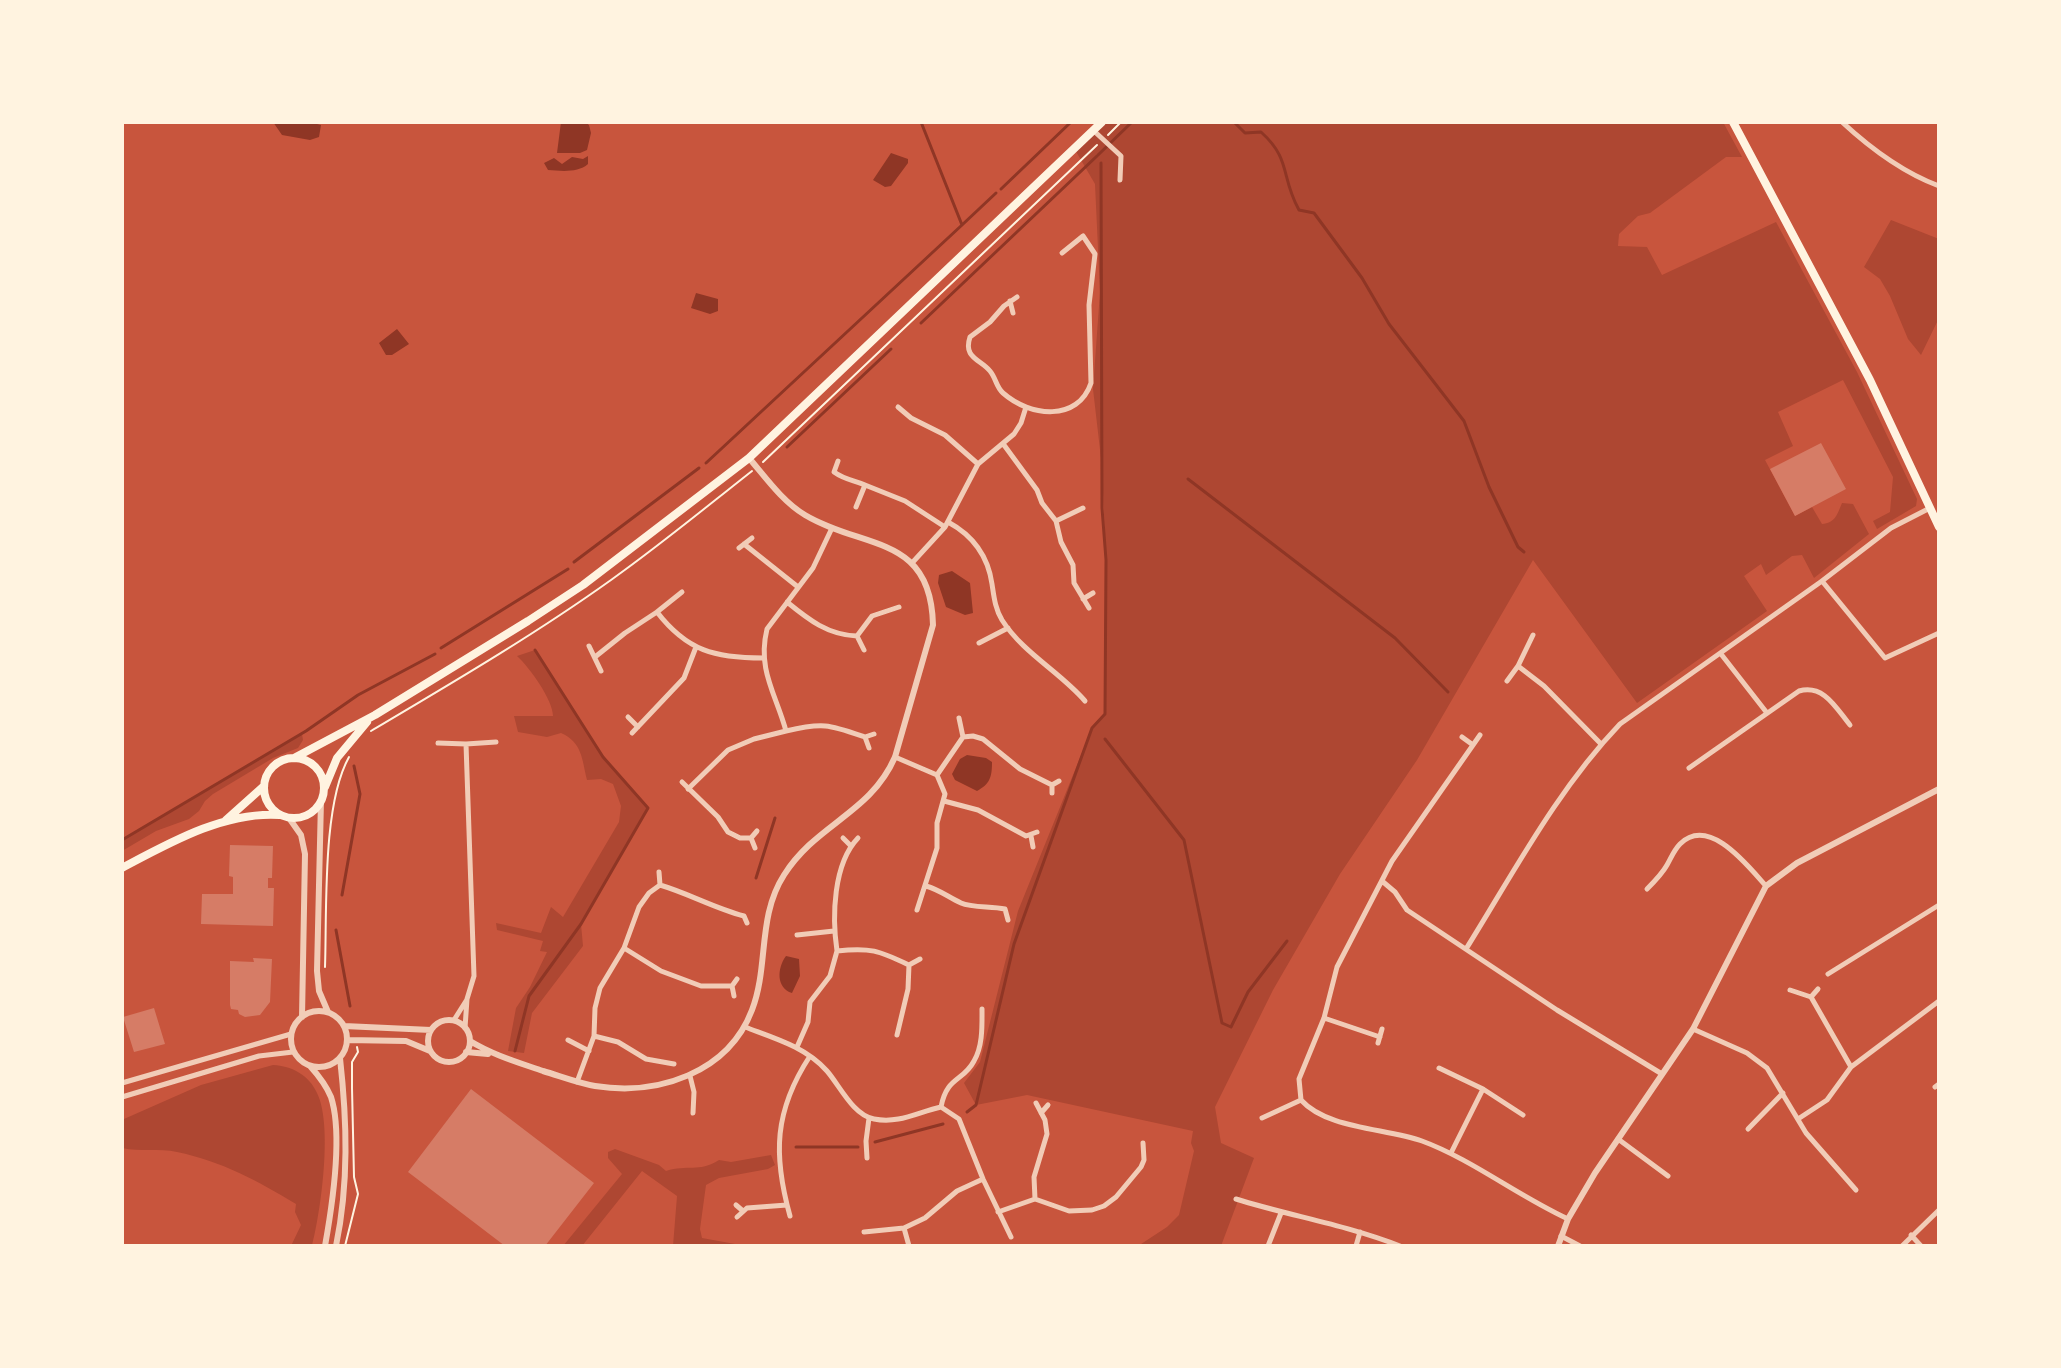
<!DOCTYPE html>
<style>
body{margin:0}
#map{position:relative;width:2061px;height:1368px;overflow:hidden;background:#c8553d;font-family:"Fira Sans Condensed",sans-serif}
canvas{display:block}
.frame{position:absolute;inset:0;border:124px solid #fff3e0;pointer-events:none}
</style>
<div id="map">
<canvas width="2061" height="1368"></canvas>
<div class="frame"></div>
</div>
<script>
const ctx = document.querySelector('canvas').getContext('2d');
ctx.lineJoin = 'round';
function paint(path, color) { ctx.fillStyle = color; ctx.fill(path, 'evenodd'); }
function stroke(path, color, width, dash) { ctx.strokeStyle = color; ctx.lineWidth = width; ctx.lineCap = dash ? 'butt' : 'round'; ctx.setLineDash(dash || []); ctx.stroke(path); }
paint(new Path2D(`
 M1102,122H1723L1742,157H1726L1650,213L1638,216L1619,234L1618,246L1647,247L1662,275L1776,222L1857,372L1917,499L1916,506L1877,529L1873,521L1890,512L1893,477L1843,380L1778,412L1793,446L1765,460L1795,516L1812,507L1822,524C1835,523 1837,515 1842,503L1853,504L1869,534L1814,578L1802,555L1792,556L1766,575L1761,564L1744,576L1767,611L1637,703L1533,560L1417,760L1340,874L1273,990L1215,1107L1221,1143L1254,1158L1221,1246H1138L1167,1227L1179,1215L1194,1151L1191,1143L1193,1131L1027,1095L976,1105L964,1083L980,1062L1018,911L1092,728L1105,714L1106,560L1102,467L1093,389L1100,292L1095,184L1074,148Z
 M1891,220L1939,239V318L1921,355L1908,339L1890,296L1880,279L1864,267Z
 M535,650L603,757L648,808L581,924L583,946L532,1013L524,1053L508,1051L516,1008L530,987L547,952L540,951L543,941L497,930L496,923L541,933L551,907L563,917L619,822L621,806L613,784L601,779L587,780C582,759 582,742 561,733L547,737L518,732L514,716H553C553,700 530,668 517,656Z
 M302,734L303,740L298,748L273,758L213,794L205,801L199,811L189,819L156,831L122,851V840Z
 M273,1065C292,1066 309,1075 317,1093C333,1125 321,1211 312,1246H291L301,1225L295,1212L296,1204C258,1181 221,1161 177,1152C159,1148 140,1152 122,1148L124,1119L201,1085Z
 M615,1149L659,1165L666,1171C688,1164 698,1173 719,1160L731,1162L771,1155L775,1165L768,1169L719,1178L706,1185L700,1229L702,1238L746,1246H673L677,1196L642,1171L582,1246H563L622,1174L608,1158V1152Z`), '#ae4732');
paint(new Path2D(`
 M273,122H309L321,125L319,137L310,140L282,135Z
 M561,122H585L589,125L591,133L587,150L580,153H557Z
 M891,153L908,159V163L891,186L885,187L873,180Z
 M588,156V164C578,173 561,171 548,170L544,163L554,158L562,164L572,157L583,159Z
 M696,293L718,299V311L710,314L691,308Z
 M397,329L409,344L392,355H386L379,343Z
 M952,571L970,583L973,613L965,615L946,607L938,583L939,575Z
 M967,755L986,758L992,762C992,777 990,784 977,791L955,780L952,774L960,759Z
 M786,956L799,959L800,976L792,993C776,988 777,968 786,956Z`), '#8f3625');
stroke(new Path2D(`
 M921,122L962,225L996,193
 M1234,122L1245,133L1261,132C1292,160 1280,176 1299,210L1314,213L1362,278L1389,324L1464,421L1489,487L1518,547L1524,552
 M1098,155L1132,122
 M1001,189L1070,123
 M921,323L1097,156
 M787,447L891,349
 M706,463L962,225
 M1188,479L1395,638L1448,692
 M574,562L699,468
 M441,648L568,569
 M1105,739L1184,840L1222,1023L1231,1027L1248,992L1287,941
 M122,840L306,731L358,695L435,654
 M756,878L775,818
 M342,895L360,794L354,766
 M336,930L350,1006
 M515,1051L529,996L581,924L648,808L603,757L535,650
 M967,1112L976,1105L1014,944L1092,728L1105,714L1106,560L1102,508L1101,163
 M875,1142L943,1124
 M796,1147H858`), '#8f3625', 3);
paint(new Path2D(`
 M1821,443L1846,489L1795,516L1770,469Z
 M230,845L273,846L272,878H268V888H274L273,926L201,924L202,894H233V877L229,876Z
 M253,958L272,959L270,1002L260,1015L245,1017L239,1014L238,1010L231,1009L230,1005V961L254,962Z
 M154,1008L165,1044L134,1052L123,1017Z
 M471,1089L594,1183L545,1246H505L408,1172Z`), '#d67c66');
stroke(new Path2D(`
 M1108,135L1121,122
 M763,462L1097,145
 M371,731C452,683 534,635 611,580C659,546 705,508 752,471
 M325,967C327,911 322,805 349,757
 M345,1246L358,1194L354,1177L352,1088V1062L358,1052L357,1047`), '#fff3e0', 2);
stroke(new Path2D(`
 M1842,122C1869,147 1904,173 1939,186
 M1094,131L1121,156L1120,180
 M1017,297L1004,306L990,322L970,337C963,358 980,359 990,371C996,378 996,387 1003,393C1030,417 1078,422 1091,383L1089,305L1095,254L1083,236L1062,253
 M1010,301L1013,313
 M898,407L911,418L945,435L978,464
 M1004,445L1037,490L1042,503L1056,521L1083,508
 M838,461L834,472C845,480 854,480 865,485
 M856,507L865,485L905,501L945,527
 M1056,521L1061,542L1073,565L1074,583L1089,608
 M948,522C972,535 988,556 992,584C994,597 995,608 1002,620C1023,653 1060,672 1085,701
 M744,544L798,587
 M739,548L752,538
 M912,563L945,527L978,464L1014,434L1021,423L1026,407
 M1822,581L1885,658L1939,633
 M682,592L657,612C687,651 715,658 763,658
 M1083,599L1093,593
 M787,602C809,620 828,635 857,636L864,650
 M857,636L872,616L899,607
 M979,643L1008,628
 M589,646L601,671
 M1721,654L1767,713
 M595,657L625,633L657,612
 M1518,666L1533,635
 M1507,681L1518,666L1544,686L1601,744
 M628,717L638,727
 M786,731C824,722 830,725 865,737L874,734
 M632,733L684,678L696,647
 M1480,735L1392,861L1337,967L1324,1018L1299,1079L1301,1100C1327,1129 1385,1128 1422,1141C1471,1159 1518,1196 1568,1219
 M865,737L869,748
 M963,737L973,736L983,739L1020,769L1052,785L1059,781
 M1462,737L1473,745
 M438,743L466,744L474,976L467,999L465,1028
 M466,744L496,742
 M895,757L937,775L945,794L937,823V848L917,910
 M1689,768L1799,691C1824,684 1836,708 1850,725
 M937,775L963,737L959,718
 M682,782L718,817L728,832L740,838H751L757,831
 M688,789L728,750L754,739L786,731C776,694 757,670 767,629L813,568L832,528
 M1052,793V785
 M944,801L978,810L1026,836L1037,832
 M1031,836L1033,847
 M751,838L755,848
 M843,838L851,846
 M659,872L660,885
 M1382,881L1395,892L1407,910L1557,1010L1662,1074
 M926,886C940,890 948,897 961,903C972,908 991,906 1005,909L1008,920
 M1647,889C1654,882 1662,874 1667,865C1671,858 1674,850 1680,844C1709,815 1748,866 1766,886
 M797,935L834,931
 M624,948L661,971L701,986H732L734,996
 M1466,949C1514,872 1557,790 1620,724L1822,581L1891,528L1930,508
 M837,951C832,917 833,864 858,838
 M1828,974L1939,905
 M732,986L737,979
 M1790,990L1811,997L1851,1067
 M1811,997L1818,989
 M1324,1018L1380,1037
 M454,1020L466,1001
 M745,1027C774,1038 806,1047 827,1071C840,1086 853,1115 874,1119C899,1124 918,1112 941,1107L959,1119L983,1179L1011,1237
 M1693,1029L1747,1053L1767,1068L1806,1133L1856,1190
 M897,1035L908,989L909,965
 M594,1036L618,1042L646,1059L674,1064
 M568,1040L589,1051
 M1378,1043L1382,1029
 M797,1047L808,1022L810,1002L830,976L837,951C871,947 879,951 909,965L920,959
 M1439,1068L1483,1089
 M690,1076L694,1092L693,1113
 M577,1082L594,1036L595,1008L600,988L624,948L639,907L649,893L660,885C690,894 714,908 744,916L747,923
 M122,1083L291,1034
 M1935,1087L1939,1084
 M122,1097L259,1056L293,1052
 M941,1107C947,1076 963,1082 974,1061C983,1046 982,1025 982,1009
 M1041,1113L1048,1105
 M1262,1118L1301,1100
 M1798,1119L1827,1100L1851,1067L1939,1001
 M1748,1129L1783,1093
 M1618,1139L1668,1176
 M1451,1153L1483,1089L1523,1115
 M867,1158L866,1141L869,1118
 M1035,1199L1034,1177L1047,1134L1045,1120L1036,1103
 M1236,1199C1290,1216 1347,1225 1400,1246
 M736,1205L743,1211
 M998,1212L1035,1199L1069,1211L1092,1210L1104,1206L1116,1197L1141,1167L1144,1160L1143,1143
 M790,1216C773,1155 774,1111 810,1056
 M737,1217L747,1208L787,1205
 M864,1232L904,1228
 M1911,1235L1921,1246
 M1561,1236L1580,1246
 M909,1246L904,1228L925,1218L957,1191L983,1179
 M1268,1246L1281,1213
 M1356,1246L1360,1232
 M1902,1246L1939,1210`), '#f1ccb7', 5);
stroke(new Path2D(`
 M321,800L317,971L319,991L328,1012
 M289,818L301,835L305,854L302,1017
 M291 1039a28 28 0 1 1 56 0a28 28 0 1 1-56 0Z
 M428 1041a21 21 0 1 1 42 0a21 21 0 1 1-42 0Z
 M344,1026L431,1030
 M347,1040L406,1041L430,1051
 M470,1041C493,1055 517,1062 543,1071C560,1076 578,1083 595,1086C658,1096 728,1073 752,1010C769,966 757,917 784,875C817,823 870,814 895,757L933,625C931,534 864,550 805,515C783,502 766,478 749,458
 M466,1052L488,1054
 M310,1066C319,1076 326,1085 331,1097C343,1134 332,1207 325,1246
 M336,1246C349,1183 347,1121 340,1058
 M1558,1246L1568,1219L1595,1173L1693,1029L1766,886L1797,863L1939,789`), '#f1ccb7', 6);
stroke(new Path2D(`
 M1733,122L1870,380L1939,527
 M294,758L375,715L528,621L583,585L749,458L1102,122
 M264 788a30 30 0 1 1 60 0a30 30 0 1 1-60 0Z
 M325,787L337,758L367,722
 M226,820L264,786
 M122,868C169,843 225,811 280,815`), '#fff3e0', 8);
</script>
